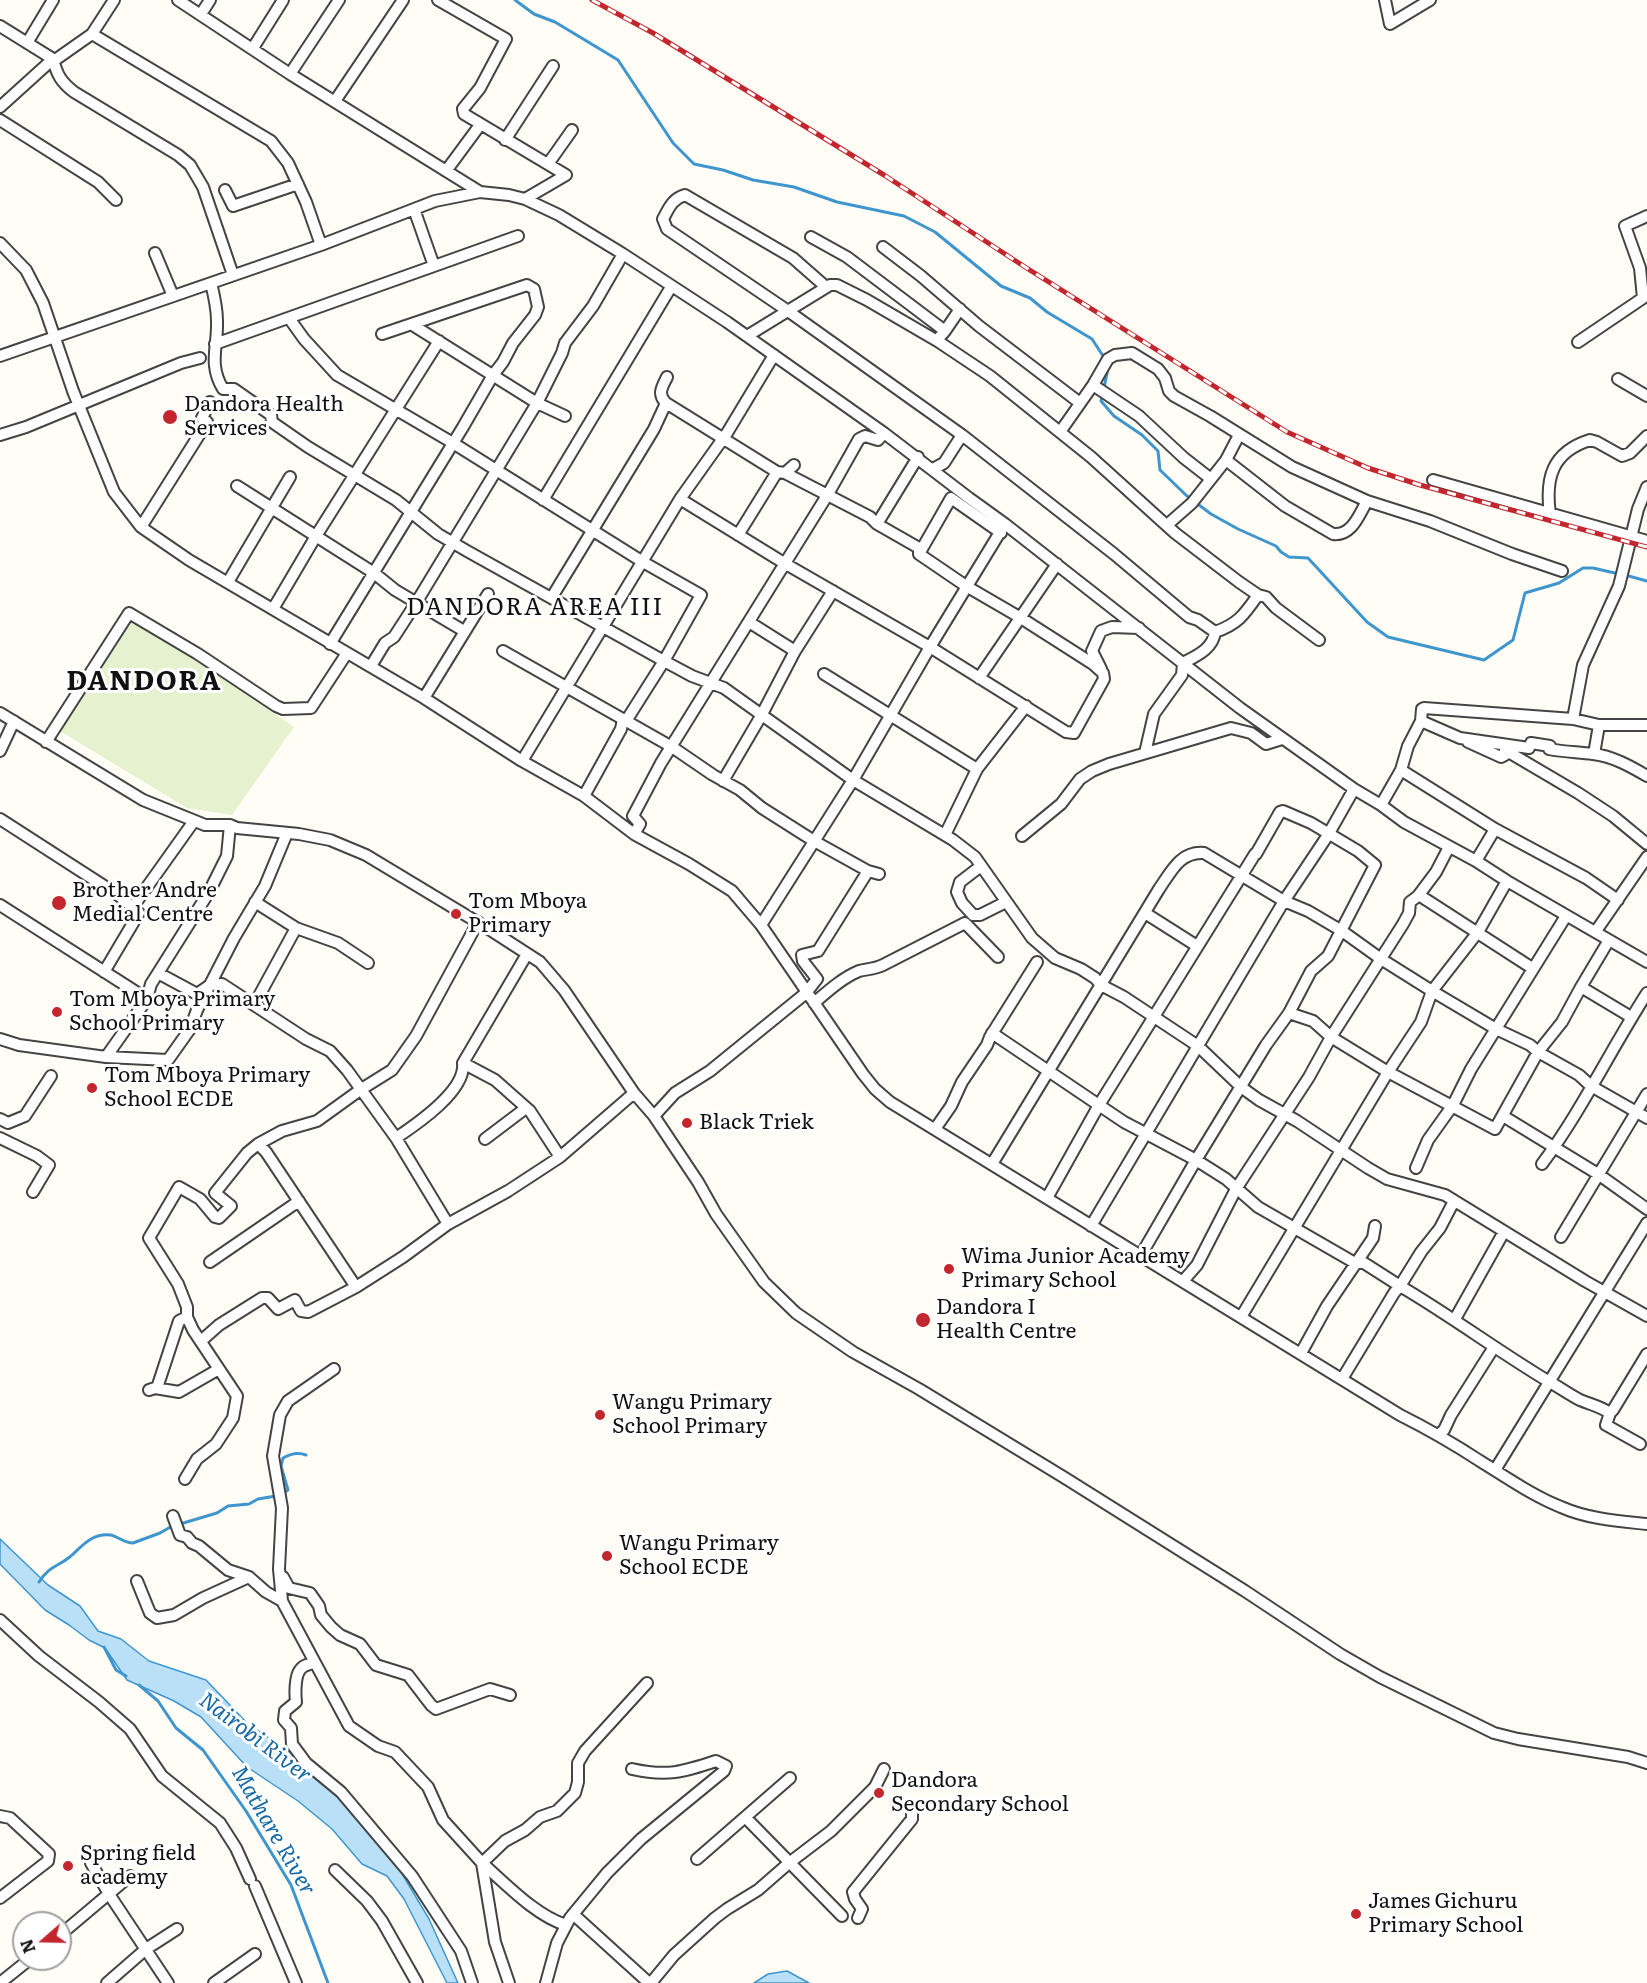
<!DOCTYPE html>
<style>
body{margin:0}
#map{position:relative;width:1647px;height:1983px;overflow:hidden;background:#fffdf5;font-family:Literata,serif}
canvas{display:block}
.north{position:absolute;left:12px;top:1911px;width:60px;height:60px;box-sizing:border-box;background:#fff;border:2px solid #a0a0a0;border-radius:50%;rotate:250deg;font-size:16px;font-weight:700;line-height:24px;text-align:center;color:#111}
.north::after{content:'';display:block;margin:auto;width:21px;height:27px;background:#c4262e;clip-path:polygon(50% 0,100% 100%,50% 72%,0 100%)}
</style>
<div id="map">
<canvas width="1647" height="1983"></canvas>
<div class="north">N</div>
</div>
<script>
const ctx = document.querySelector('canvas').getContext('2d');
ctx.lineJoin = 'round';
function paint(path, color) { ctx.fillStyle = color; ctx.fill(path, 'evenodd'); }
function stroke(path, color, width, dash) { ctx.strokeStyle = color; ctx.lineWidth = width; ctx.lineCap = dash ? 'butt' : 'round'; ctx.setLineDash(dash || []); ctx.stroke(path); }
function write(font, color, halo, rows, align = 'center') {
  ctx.font = font + ' Literata,serif'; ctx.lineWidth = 6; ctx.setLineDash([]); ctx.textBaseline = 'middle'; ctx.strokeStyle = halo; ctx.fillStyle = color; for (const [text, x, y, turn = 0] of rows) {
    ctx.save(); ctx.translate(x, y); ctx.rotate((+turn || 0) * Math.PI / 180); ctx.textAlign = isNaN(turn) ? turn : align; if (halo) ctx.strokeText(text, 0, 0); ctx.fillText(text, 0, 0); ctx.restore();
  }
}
paint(new Path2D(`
 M131,617L294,727L232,815L187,808L60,731Z`), '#e6f2cf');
const water = new Path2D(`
 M0,1539L48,1585L80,1606L98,1631L121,1639L149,1661L206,1680L247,1723L297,1757L352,1811L401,1872L429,1919L458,1983H447L404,1899L387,1876L362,1864L332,1829L298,1801L247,1767L201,1717L174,1701L127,1680L105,1648L89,1640L69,1625L45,1610L0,1564Z
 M787,1971L809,1983H754L768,1974Z`);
paint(water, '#b9e0f7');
stroke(water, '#3f96cf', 1.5);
stroke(new Path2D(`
 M515,0L534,14L555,22L618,60L673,143L694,164L723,170L753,180L794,187L837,202L904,216L935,232L1001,286L1030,298L1047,312L1092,339L1105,359
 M1104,388L1108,368
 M1103,394L1101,401L1114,416L1142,435L1158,451L1160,470L1187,496L1211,514L1238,529L1276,546L1281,552L1289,557L1308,558L1367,622L1388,637L1484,660L1513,640L1525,593L1559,583L1583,568H1593L1619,574
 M1625,575L1647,581
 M282,1494L288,1490L281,1466L283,1458C290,1454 298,1452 306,1455
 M180,1524L217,1513L228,1506L249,1504L258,1499L276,1496
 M39,1582C50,1565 58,1567 71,1556C83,1545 92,1533 111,1535C119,1537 124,1543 133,1543L160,1533L174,1525
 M104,1647L116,1670L126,1676
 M139,1685L158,1701L176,1728L203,1750L246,1811L291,1885L328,1983`), '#3f96cf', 3);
const minor = new Path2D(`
 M178,0L290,74L480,192
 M438,0L506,39L480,88L463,109L464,114L566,175
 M1385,0L1390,24L1430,0
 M201,14L210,0
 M0,26L53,59
 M92,34L271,141L288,163L306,202L321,245
 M27,43L53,0
 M253,48L283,0
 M53,59C57,75 61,82 74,92L178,155L190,165L203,187L233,275
 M290,74L339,0
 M335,101L403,0
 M0,107L53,59L55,60L92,34L114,0
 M0,120L98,182L116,200
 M505,140L553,66
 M548,164L572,130
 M446,171L480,125
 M225,190L233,206L298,184
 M525,199L566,175
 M811,237L847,257L945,331L937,340
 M0,243L26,270L43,303L73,391L114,492L141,527L189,560L424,698L522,761L584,796L634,834L689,864L732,891L761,925L863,1074L875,1089L890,1102L1400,1415C1428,1429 1454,1444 1480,1461C1506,1477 1533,1496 1561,1507C1588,1519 1618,1521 1647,1524
 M883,247L921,276L979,326L1080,403
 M155,253L173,296
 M434,266L518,236
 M211,283C214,295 217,308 217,321C218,347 208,364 223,389H234L271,415L272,422L308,447L396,500L438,534L467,551L664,661L692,676L724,688L853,780L953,840L975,857L1032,938L1055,958L1081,969L1095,978L1101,985L1124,997L1198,1046L1241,1087L1259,1100L1297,1121L1368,1168L1387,1179L1445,1195L1585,1281L1647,1316
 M826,287L793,258L685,195C672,199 669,208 663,219L667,229L788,311L962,435L1114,554L1189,617L1198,620L1215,632C1238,624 1244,615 1258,595
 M289,318L304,339L337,375L453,443L643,562L701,595L664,661L626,721
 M411,324L537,403L565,416
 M945,331L960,309
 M747,336L830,285H837L867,300L939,342L990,376L1091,457L1175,533L1239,582L1258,595L1266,597L1276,608L1319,640
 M1578,342L1643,298L1640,268L1625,226L1647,216
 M215,344L434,266L414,209
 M0,356L321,245L435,201L480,192L509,195L525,199L559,215L623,254L727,322L884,433L969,498L1005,524L1240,708L1354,789L1381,805L1404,822L1476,861L1507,881L1647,962
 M667,377C662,387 657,394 666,403L777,472L785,473L794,465
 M1618,379L1647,396
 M1093,385L1139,416L1184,458L1211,479
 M1060,432L1093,385L1108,359L1115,355L1132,353L1158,369L1165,378L1169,391L1174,396L1210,416L1292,467L1367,501L1430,521L1512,554L1562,571
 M0,435L26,427L181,363L200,358
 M1226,460L1239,435
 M933,469L944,463L962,435
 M1433,480L1647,541
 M237,486L374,573L395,590L464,631
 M680,499L784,563L930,647L1066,732L1074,733L1104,679L1103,673L1093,664L1021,618L966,586L919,554V548L877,524L870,517L785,473
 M543,500L671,287
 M1550,514C1545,478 1552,452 1590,440L1597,442L1622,456L1630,453L1647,436
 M877,524L918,457
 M1167,525L1192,503L1226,460L1285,506L1333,534C1352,536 1359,515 1367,501
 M141,527L206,424L207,422L202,418L210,402
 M738,535L777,472
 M919,554L951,498L1001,533
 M228,582L290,477
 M552,597L654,429L666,403
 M273,609L316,536L439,341
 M749,622L795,651L833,591
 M330,644L463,427L493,375L503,362L513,343L535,315L538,307L534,289L527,285L382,334
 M503,651L672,747L713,775L740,790L762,808L814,841L868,871L879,874
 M371,666L385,643L394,637L416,603L537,403L562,353L565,343L593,306L623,254
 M1101,669L1092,651L1101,631L1112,627L1139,628
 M824,674L977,769
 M979,678L1057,564
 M424,698L488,594
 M0,713L143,800L205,825H230L237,828L299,834L330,840L366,855L492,931L540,962L564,990L634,1093L654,1116L698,1182L716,1214L764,1282L796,1313L853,1352L919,1389L1065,1478L1245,1591L1340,1654L1380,1677L1494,1733L1518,1739L1628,1757L1647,1763
 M1573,719L1583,665L1619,586L1638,509L1647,487
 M1421,721L1460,738L1529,748L1531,743L1550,746L1549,749C1564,752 1578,752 1593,754C1612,756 1630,766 1647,776
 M46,742L129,613L198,654L276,706L283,709L311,708L347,653
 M1468,742L1501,757L1505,755L1507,745
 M1505,750L1578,793L1613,816L1647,844
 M0,751L14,721
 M1145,753L1154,714L1182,675L1183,663C1196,656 1213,649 1215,632
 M1594,754L1599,725
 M522,761L680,499L727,433L774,355
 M1401,770L1495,829L1586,878L1618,900
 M723,781L761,716L795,651
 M584,796L621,729L623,719
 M1381,805L1401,770L1408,746L1421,721L1422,709L1424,708L1573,719L1599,725H1647
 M0,819L118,895L139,913L104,972
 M634,834L640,824L633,816L661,763L828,494L859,439L865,436L878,440L884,433
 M945,835L977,769L1026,706
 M1022,836L1061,804L1080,779L1092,771L1109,764L1231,728L1251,733L1266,744L1282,739
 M1476,861L1495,829
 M981,866L960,882L957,892L962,903L973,915H980L1006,902
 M1418,896L1436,872L1449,847
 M255,902L296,928L338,943L368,963
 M0,905L147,999
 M132,908L194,821
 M1145,913L1197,946
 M761,925L853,780L930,647L1005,524
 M1596,931L1647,857
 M158,973L197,994L210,985L222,984L306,1039L330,1051L347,1070L396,1138L448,1224
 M1581,987L1631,1017
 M814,1003C827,992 842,978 859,971C867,969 875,969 883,965L965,923L998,957
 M254,1005L296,928
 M1289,1013L1313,1021L1331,1037L1388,1072L1495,1129L1538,1052L1562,1022L1581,987L1609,940
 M992,1033L1124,1122L1196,1160L1226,1179L1258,1207L1355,1263H1364L1400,1286L1421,1252L1440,1228L1453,1203
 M0,1039L19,1045L106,1057L168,1060L190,1029L197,1010L234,938L265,886L287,833
 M106,1057L147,999L151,984L158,973L209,892L227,856L230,825
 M463,1063L495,1080L530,1111L560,1157
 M654,1116L675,1093L710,1071L806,993L817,979L803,961L802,955L818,951L868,871
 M1503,1116L1598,1174L1647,1209
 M0,1119L8,1123L25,1116L51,1076
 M935,1129L951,1106L962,1082L987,1045L990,1037L1037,962
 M0,1138L37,1156L49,1165L33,1192
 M396,1138C417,1124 466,1091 463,1063L527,954
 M485,1139L526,1108
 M258,1144L266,1152L356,1287
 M992,1164L1159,889C1171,872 1180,851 1204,853L1284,901L1308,911L1342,931L1381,959L1432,991L1496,1029L1530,1045L1538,1052L1579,1075L1591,1086L1647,1118
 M1542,1164C1582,1110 1611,1049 1647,993
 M1416,1168L1428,1140L1453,1105L1471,1069L1566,916
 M1047,1198L1099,1105L1255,854H1256L1280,812L1283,811L1311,823L1358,851L1375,865L1328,956L1311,971L1289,1013L1266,1045L1196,1160L1141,1255
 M1091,1226L1284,901L1328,835L1354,789
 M1561,1237L1647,1094
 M210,1262L299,1201
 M1184,1280L1197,1265L1236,1189L1309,1077L1331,1037L1403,924L1409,913L1410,902L1418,896L1422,897L1532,968
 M1241,1317L1388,1072L1421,1022L1432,991L1478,932L1507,881
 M1455,1319L1501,1237
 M201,1341L219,1325L262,1298H268L278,1309L295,1300L301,1311L308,1312L356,1287L403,1257L448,1224L508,1191L560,1157L634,1093
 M1301,1353L1327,1306L1373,1238L1375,1226
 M334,1369L288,1401L280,1415L273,1456L282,1508L279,1569L282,1601L349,1726L378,1746L395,1752L428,1787L443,1820L482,1863L495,1942L509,1983
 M1342,1379L1394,1293L1400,1286C1451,1316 1498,1351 1548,1381C1559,1387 1570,1395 1580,1400C1592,1405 1599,1406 1610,1413L1606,1425L1640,1444
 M157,1388L179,1321L187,1317
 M149,1390L155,1388L179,1392L219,1369
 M1610,1413L1613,1410L1647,1354
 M1438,1435L1444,1430L1451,1415L1494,1347
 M1495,1470L1647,1223
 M185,1479L197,1459L216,1444L233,1418L237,1396L193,1330L187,1317V1307L178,1284L149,1238L179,1187L200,1199L215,1217L219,1218L231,1206L215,1193L247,1153L258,1144L282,1131L317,1121L360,1090L392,1070L416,1036L478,922
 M173,1516L180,1535L187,1537L192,1543L199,1546L228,1570L249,1577L266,1592L282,1601
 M283,1577L289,1588L310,1593L319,1606L321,1615L331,1627L340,1635L360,1644L376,1665L408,1675L431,1705L436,1709L490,1689L510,1695
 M137,1581L150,1613L157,1618L174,1615L203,1598L249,1577
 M0,1620L39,1656L99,1702L130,1729L162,1776L220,1823L236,1848L250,1879
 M314,1663C309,1664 303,1665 300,1670C295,1676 295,1693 296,1702L285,1711L284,1720L291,1728L292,1744L306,1763L341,1792L412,1876L461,1951L472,1983
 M0,1816L10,1818L49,1854L48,1861L0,1898
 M746,1818L842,1916
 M697,1859L790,1778
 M91,1863L109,1894L168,1983
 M335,1870L367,1901L382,1921L417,1983
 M255,1886L296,1983
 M573,1914L649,1983
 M858,1918L862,1909L855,1899L853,1892L912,1819V1813
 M566,1925C536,1916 506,1884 482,1863L505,1841L525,1830L540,1817L557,1811L575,1793L578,1782V1763L585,1751L647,1683
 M60,1935L130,1876
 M0,1983L30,1959
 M107,1983L146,1949L177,1929
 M214,1983L255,1954
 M546,1983L557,1943L570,1918L607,1873L641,1839L724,1771L726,1766L716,1761C683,1772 667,1777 632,1769
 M651,1983L674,1955L715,1918L727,1909L758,1890L789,1863L831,1831L875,1787L884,1769`);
stroke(minor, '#444', 14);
stroke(minor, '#fff', 10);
const rail = new Path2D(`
 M592,0L653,33L884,175L1025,267L1287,432L1368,468L1420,485L1647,547`);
stroke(rail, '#c4262e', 5);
stroke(rail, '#fff', 3, [9]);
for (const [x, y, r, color] of [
 [170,417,8,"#c4262e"],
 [59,903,8,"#c4262e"],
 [456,914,6,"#c4262e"],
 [57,1012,6,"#c4262e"],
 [92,1088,6,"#c4262e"],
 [687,1123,6,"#c4262e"],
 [949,1269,6,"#c4262e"],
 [923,1320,8,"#c4262e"],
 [600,1415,6,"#c4262e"],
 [607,1556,6,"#c4262e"],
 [879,1793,6,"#c4262e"],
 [68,1866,6,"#c4262e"],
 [1356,1914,6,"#c4262e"]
]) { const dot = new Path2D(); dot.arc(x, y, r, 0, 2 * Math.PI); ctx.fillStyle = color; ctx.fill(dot); stroke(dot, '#fff', 2); }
write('21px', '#111', '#fff', [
 ["Dandora Health",184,405],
 ["Services",184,429],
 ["Brother Andre",72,891],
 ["Medial Centre",72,915],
 ["Tom Mboya",468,902],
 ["Primary",468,926],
 ["Tom Mboya Primary",69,1000],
 ["School Primary",69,1024],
 ["Tom Mboya Primary",104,1076],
 ["School ECDE",104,1100],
 ["Black Triek",699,1123],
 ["Wima Junior Academy",961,1257],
 ["Primary School",961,1281],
 ["Dandora I",936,1308],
 ["Health Centre",936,1332],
 ["Wangu Primary",612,1403],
 ["School Primary",612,1427],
 ["Wangu Primary",619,1544],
 ["School ECDE",619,1568],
 ["Dandora",891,1781],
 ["Secondary School",891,1805],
 ["Spring field",80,1854],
 ["academy",80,1878],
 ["James Gichuru",1368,1902],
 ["Primary School",1368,1926]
], 'left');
write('italic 22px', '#1768a6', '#fff', [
 ["Nairobi River",255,1738,37],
 ["Mathare River",273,1831,60]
]);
ctx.letterSpacing = '1.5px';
write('24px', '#111', '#fff', [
 ["DANDORA AREA III",535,608]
]);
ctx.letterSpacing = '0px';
ctx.letterSpacing = '1.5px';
write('bold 27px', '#111', '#fff', [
 ["DANDORA",144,682]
]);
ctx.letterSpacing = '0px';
</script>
